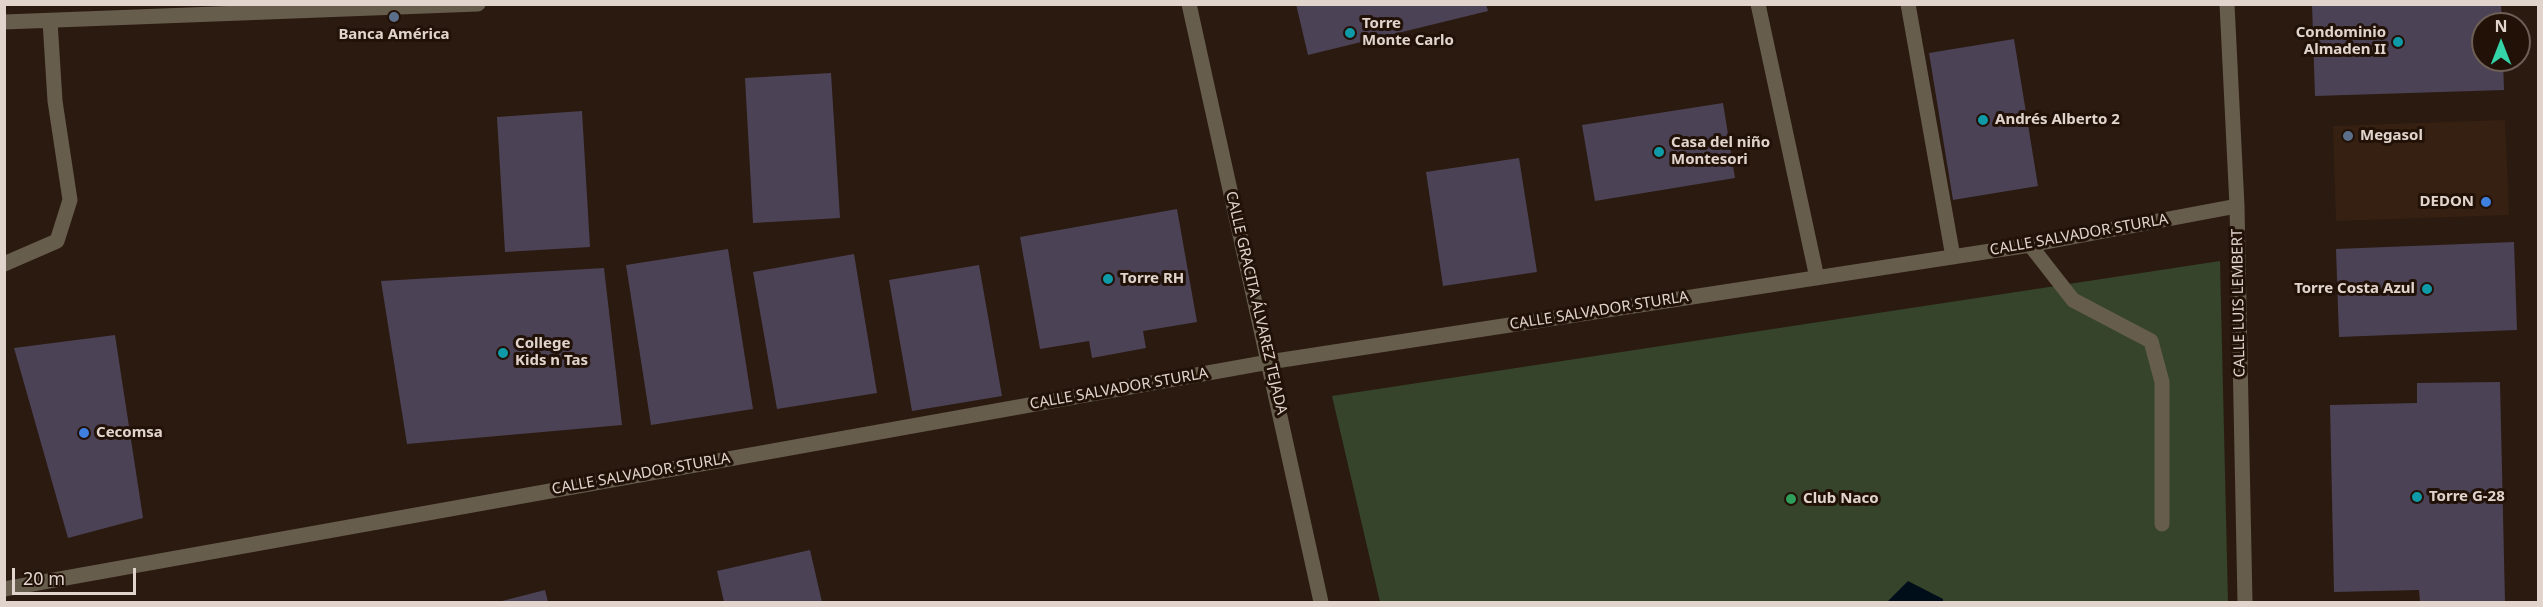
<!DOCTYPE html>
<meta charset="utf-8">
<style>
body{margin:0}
#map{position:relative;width:2543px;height:607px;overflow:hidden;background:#2b1a10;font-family:"Noto Sans",sans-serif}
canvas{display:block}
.frame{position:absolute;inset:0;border:6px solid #e0d4cd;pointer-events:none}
.north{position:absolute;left:2471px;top:12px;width:60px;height:60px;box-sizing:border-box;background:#211107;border:2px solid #6d5f56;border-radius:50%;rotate:0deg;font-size:16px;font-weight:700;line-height:24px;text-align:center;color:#e0d4cd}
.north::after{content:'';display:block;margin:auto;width:21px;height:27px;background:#34d4a8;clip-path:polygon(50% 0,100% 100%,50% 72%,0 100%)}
.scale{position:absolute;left:12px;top:568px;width:124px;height:27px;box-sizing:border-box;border:3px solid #e0d4cd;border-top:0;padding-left:8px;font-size:18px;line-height:21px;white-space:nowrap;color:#e0d4cd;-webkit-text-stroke:4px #211107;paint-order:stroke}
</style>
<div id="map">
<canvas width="2543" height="607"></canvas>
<div class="frame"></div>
<div class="north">N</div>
<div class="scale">20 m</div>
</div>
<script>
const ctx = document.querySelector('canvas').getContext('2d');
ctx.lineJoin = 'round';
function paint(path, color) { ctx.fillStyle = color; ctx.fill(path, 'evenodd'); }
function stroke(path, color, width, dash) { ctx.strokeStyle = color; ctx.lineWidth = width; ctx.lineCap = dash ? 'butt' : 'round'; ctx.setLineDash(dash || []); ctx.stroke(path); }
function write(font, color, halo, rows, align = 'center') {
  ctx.font = font + ' "Noto Sans",sans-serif'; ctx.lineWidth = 6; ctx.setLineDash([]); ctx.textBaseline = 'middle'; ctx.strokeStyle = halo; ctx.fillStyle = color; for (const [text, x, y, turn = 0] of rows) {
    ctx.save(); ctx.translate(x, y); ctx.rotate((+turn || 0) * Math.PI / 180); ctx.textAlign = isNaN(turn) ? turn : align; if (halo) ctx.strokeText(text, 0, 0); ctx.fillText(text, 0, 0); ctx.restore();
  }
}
paint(new Path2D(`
 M2505,120L2509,215L2336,221L2333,126Z`), '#362011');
paint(new Path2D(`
 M2220,261L2228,602H1380L1332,396Z`), '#35442b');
paint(new Path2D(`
 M1908,581L1943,599V602H1887Z`), '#000e1a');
paint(new Path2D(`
 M1296,4H1486L1488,11L1308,55Z
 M2312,4H2501L2502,24H2483V60H2503L2504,90L2315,96Z
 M2014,39L2038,186L1953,200L1929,53Z
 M831,73L840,218L753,223L745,78Z
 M1723,103L1735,178L1595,201L1582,125Z
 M582,111L590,247L505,252L497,117Z
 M1519,158L1537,272L1443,286L1426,172Z
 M1177,209L1197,322L1143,331L1146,348L1092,358L1089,341L1040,349L1020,237Z
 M2514,242L2517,330L2339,337L2336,249Z
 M728,249L753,409L651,425L626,265Z
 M854,254L877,393L777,409L753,272Z
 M979,265L1002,396L912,411L889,280Z
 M604,268L622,425L407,444L381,281Z
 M115,335L143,518L68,538L14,348Z
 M2500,382L2505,602H2420L2419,590L2334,592L2330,405L2417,403V383Z
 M810,550L822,602H724L717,571Z
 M545,590L548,602H498Z`), '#4b4255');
stroke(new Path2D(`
 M1189,4L1321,602
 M1758,4L1817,278
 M1908,4L1953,257
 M2227,4L2237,206L2245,602
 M4,22L478,4
 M2030,245L2073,300L2151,341L2162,382V524
 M4,264L57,241L70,200L55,101L50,21
 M4,589L1269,362L2030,245L2237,206`), '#665d4d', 15);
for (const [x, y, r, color] of [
 [394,17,6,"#5c6f8a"],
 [1350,33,6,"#0f9aa8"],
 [2398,42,6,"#0f9aa8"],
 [1983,120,6,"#0f9aa8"],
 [2348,136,6,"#5c6f8a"],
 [1659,152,6,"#0f9aa8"],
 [2486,202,6,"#3f7fe0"],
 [1108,279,6,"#0f9aa8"],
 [2427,289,6,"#0f9aa8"],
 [503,353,6,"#0f9aa8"],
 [84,433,6,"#3f7fe0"],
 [2417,497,6,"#0f9aa8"],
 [1791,499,6,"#2e9e5b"]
]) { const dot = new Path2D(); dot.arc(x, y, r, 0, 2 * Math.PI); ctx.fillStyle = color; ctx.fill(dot); stroke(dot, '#211107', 2); }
write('bold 15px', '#e0d4cd', '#211107', [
 ["Torre",1362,24],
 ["Monte Carlo",1362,41],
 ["Condominio",2386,33,"right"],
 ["Almaden II",2386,50,"right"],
 ["Banca América",394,35,"center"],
 ["Andrés Alberto 2",1995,120],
 ["Megasol",2360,136],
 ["Casa del niño",1671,143],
 ["Montesori",1671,160],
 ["DEDON",2474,202,"right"],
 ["Torre RH",1120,279],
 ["Torre Costa Azul",2415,289,"right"],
 ["College",515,344],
 ["Kids n Tas",515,361],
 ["Cecomsa",96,433],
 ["Torre G-28",2429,497],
 ["Club Naco",1803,499]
], 'left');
write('15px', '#e0d4cd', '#211107', [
 ["CALLE SALVADOR STURLA",2079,235,-10],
 ["CALLE GRACITA ÁLVAREZ TEJADA",1256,303,77],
 ["CALLE LUIS LEMBERT",2239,303,-91],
 ["CALLE SALVADOR STURLA",1599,311,-9],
 ["CALLE SALVADOR STURLA",1119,389,-10],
 ["CALLE SALVADOR STURLA",641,474,-10]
]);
</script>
